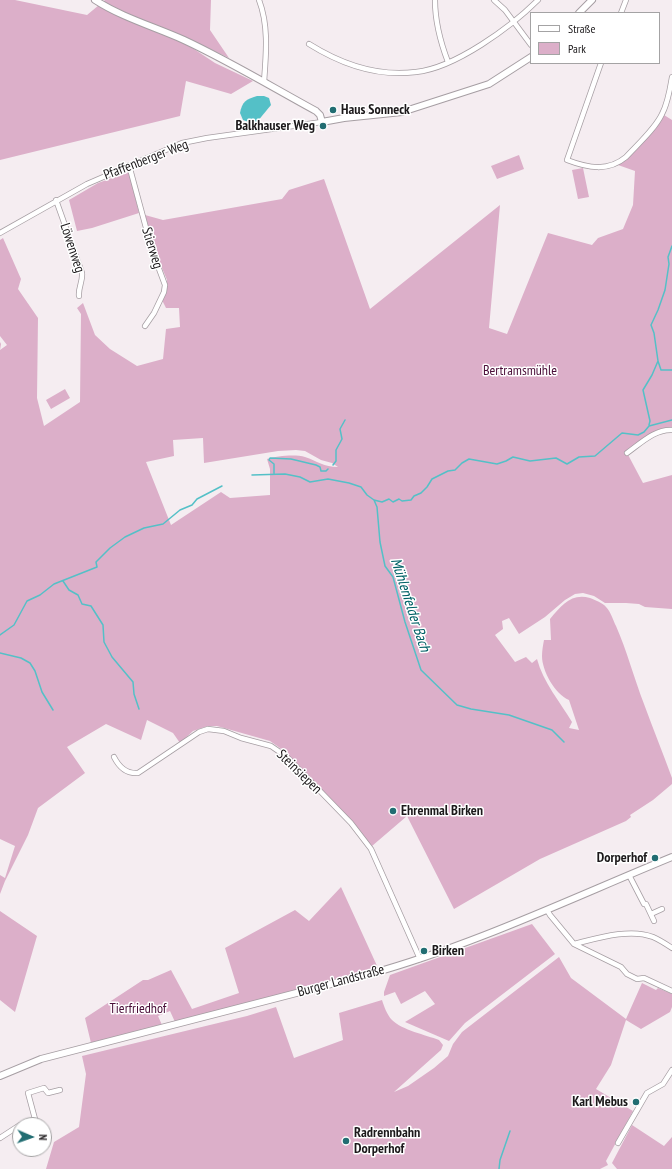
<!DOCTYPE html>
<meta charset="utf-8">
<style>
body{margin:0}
#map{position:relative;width:672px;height:1169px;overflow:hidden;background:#f5edf1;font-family:"PT Sans Narrow",sans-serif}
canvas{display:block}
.legend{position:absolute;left:530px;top:12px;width:130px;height:52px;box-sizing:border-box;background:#fff;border:1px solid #a4a3a4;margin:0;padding:5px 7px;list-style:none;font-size:12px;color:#1c191b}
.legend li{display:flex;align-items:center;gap:8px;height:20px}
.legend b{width:20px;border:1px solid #a4a3a4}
.north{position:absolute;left:12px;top:1117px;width:40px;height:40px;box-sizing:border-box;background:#fff;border:1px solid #a4a3a4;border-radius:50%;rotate:92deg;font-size:11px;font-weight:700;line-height:16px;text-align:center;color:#1c191b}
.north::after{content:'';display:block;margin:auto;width:14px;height:18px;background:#216d72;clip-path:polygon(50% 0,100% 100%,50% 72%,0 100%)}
</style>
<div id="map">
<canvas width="672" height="1169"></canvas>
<ul class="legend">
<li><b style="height:5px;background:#fff"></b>Straße</li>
<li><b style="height:11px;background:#dcafc9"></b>Park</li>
</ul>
<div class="north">N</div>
</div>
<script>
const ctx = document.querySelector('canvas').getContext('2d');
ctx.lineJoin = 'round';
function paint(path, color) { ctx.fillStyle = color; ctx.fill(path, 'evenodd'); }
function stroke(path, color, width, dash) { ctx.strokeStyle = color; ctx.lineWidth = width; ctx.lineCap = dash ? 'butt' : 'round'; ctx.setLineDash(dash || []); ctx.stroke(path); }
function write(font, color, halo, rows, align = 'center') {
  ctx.font = font + ' "PT Sans Narrow",sans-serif'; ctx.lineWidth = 3; ctx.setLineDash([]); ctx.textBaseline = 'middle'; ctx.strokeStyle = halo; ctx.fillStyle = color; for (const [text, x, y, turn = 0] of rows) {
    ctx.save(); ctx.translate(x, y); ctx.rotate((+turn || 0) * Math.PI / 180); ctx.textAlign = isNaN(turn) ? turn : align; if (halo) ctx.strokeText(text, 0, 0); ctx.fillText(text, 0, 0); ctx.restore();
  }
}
paint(new Path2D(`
 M0,0H15L87,15L105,0H211L210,30L229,58L192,40L154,24L153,31L185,43L215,63L253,81L231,94L186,81L180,116L0,160Z
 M664,115L672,120V428H663L655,431L626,451L643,483L672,475V609L645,607L639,604L626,603H605L594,596L583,593L575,594L565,600L545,617L519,634L509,618L502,621L503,629L495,635L515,662L526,657L532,663L537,659C543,682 560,702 572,722L569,728L579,730L569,700C555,694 542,671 542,656C542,651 543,645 544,640H551L550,619C562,605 571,593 590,598C595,600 603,603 606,607C611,612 613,620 616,626C627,651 634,678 644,704C653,729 663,753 672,778V784L653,800L630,815L631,817L626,821L540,859L454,909L407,816L372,846L330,799L280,748L270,741L217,726H208L193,731L180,743L173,733L147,720L141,740L106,724L67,747L85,773L38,808L28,835L5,881L0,894V875L5,878L15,846L0,839V342L1,344L0,350L7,345L0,336V240L3,238L21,279L18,289L38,318L37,398L44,426L80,402L81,314L77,308L83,303L95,335L110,349L137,366L163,359L166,329L180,327L179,308H166L162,300L167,285V280L157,256L145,215L163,220L282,199L289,190L324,179L370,309L500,205L489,328L507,334L548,233L592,245L598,238L623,229L633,205L635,171L618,165L628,158ZM203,438L204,463L278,451L296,450L305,451L321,460L332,463L338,467C324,467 317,461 305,457C295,454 277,456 267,459L270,469V495L230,498L221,492L171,525L146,462L174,456L173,440Z
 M519,155L524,169L497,179L491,166Z
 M583,168L589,197L578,199L572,170Z
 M129,172L139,213L92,228L77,231L69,200L98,183Z
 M65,389L70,398L51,409L46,400Z
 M341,887L378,968L298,991L175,1022L170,1011L158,1016L162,1025L91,1043L85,1018L143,980H148L171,970L192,1009L239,993L225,948L295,910L309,921Z
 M0,911L37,936L15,1012L0,1000Z
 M532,924L555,954L465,1023L449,1041L405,1022L435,1004L425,991L401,1004L395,992L384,996V992L390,975Z
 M559,957L571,978L626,1019L642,983L656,990L658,988L672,994V1007L670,1012L641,1029L626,1020L611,1065L596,1089L633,1111L606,1161L608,1165L600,1169H46L54,1142L79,1127L86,1074L82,1056L247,1016L276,1007L294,1058L343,1040L339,1013L382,1000C384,1006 387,1015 392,1020C402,1030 426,1035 439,1040L443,1045L441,1050L394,1092L408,1086L434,1068L448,1056L453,1044L462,1032Z
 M632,1125L664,1146L672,1137V1169H617L612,1163Z`), '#dcafc9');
paint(new Path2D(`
 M257,96H264L269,98L271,105L257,122L251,123L243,120L240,113C242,102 246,99 257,96Z`), '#54c0c7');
stroke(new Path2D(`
 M658,361L661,370H672
 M649,425L650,421L643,390L652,375L658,361L654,333L651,325L658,310L665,290L669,264L668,257L672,246
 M333,465L336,461V450L342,439L340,429L345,420
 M274,473V464L269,460L270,458L291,459L316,465L320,467L321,471H326L328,469
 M252,475L285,474L300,477L310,482L328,479L349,483L361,487L367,495L374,500L382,502L389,499L393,502L399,499L402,501L411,500L414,496L421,493L427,487L432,479L448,471L455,470L462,463L469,459L497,464L506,461L513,457L530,461L556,458L567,464L579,457L595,456L622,433L638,435L644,432L649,426L672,420
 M374,500L377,507L380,542L385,566L393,577L405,622L421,670L457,705L471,709L509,715L552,730L564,742
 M63,581L69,590L78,595L82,604L91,606L103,625L104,642L112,657L133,682L134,694L139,709
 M0,635L14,625L27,601L40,595L54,584L97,567L96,562L110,548L125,537L144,528L163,524L180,510L192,505L197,499L222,486
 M0,653L21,658L30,663L35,671L42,692L53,710
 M499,1169L500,1160L510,1131`), '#54c0c7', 1.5);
const minor = new Path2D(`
 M259,0C269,26 266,55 264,82
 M435,0C435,22 440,41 448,62
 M494,0L505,10L531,45
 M621,13L626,0
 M309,44C341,64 378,77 416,72C455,68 511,27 538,0
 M601,63L567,160C588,168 608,172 626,157C638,144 655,129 662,114C668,103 670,89 672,77
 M129,165L152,250L165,285L164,292L154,313L145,326
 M56,200L82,273C83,281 78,288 79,296
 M0,233L87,184L182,143L207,138L322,122
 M627,453C641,443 655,429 672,430
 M114,757C119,767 126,774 138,773L199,732L208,729L224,731L241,738L271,746L287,757L351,823L371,849L420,959
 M629,875L644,904H646L654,921
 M547,910L550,915L574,944L621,967L627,974L637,979L644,978L672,991
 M651,914L662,909
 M574,944C598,938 630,928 653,937C660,940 666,944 672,948
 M21,1125L32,1122L35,1119L28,1093L44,1088L48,1093L60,1090
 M0,1138L20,1125
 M618,1143L647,1093L663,1084L672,1070`);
const secondary = new Path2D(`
 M95,0C121,17 155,27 184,40C229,61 272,87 316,111L320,115L322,122L344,118L402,112L489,84L531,57
 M579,13L592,0
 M0,1076L41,1059L370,974C474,945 572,898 672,857`);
stroke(minor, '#a69ea3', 6);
stroke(secondary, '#a69ea3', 8);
stroke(minor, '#fff', 4.5);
stroke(secondary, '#fff', 6);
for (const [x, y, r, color] of [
 [333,110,4,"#216d72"],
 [323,126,4,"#216d72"],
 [393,811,4,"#216d72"],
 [655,858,4,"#216d72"],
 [424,951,4,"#216d72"],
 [636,1102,4,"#216d72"],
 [346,1141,4,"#216d72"]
]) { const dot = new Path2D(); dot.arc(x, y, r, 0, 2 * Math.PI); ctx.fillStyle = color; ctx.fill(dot); stroke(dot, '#fff', 1.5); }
write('bold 14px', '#1c191b', '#fff', [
 ["Haus Sonneck",341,110],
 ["Balkhauser Weg",315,126,"right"],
 ["Ehrenmal Birken",401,811],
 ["Dorperhof",647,858,"right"],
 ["Birken",432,951],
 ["Karl Mebus",628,1102,"right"],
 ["Radrennbahn",354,1133],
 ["Dorperhof",354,1149]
], 'left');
write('14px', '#1c191b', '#fff', [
 ["Pfaffenberger Weg",146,160,-21],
 ["Löwenweg",72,248,72],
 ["Stierweg",152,248,73],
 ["Steinsiepen",299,772,44],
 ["Burger Landstraße",341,981,-15]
]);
write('14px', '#4a0d38', '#fff', [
 ["Bertramsmühle",520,371],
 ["Tierfriedhof",138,1009]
]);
write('italic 15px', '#006166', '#fff', [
 ["Mühlenfelder Bach",410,605,72]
]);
</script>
